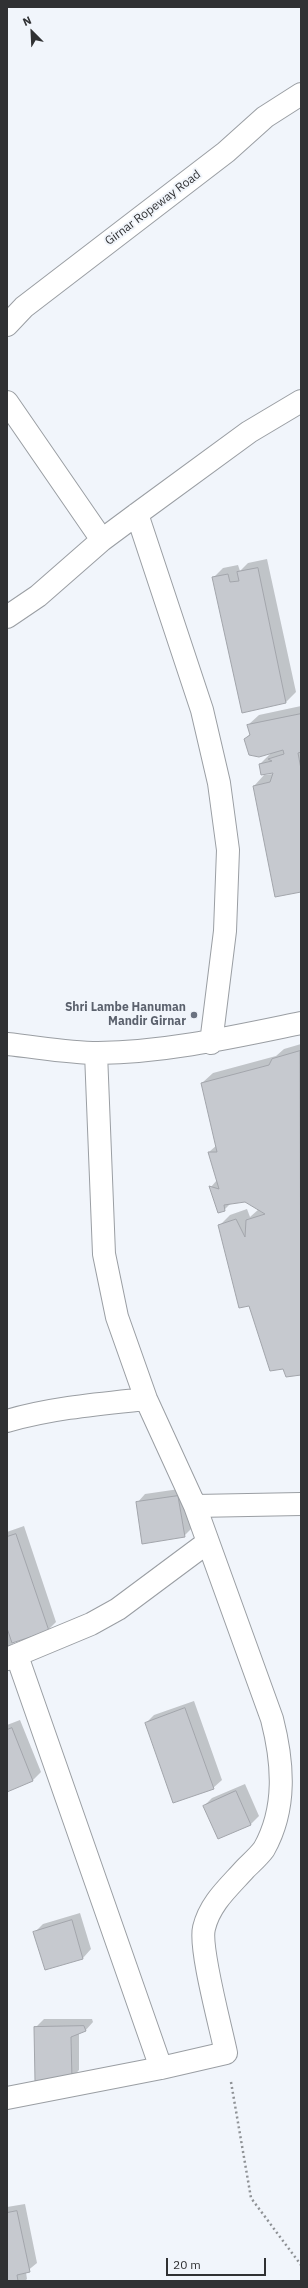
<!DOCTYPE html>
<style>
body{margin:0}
#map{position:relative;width:308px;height:2288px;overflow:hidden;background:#f1f5fb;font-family:"IBM Plex Sans",sans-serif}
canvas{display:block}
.frame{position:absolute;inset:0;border:8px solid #303133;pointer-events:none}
.north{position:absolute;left:12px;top:12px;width:40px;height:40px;-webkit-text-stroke:3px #f1f5fb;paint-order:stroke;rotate:336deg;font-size:11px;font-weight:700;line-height:16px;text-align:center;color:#303133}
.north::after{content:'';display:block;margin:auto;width:14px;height:18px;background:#303133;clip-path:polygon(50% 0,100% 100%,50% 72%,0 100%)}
.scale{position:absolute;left:166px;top:2258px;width:100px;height:18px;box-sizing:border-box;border:2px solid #303133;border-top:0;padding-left:5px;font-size:12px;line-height:14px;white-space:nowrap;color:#303133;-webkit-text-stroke:3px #f1f5fb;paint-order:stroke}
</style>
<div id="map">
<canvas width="308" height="2288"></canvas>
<div class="frame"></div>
<div class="north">N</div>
<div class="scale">20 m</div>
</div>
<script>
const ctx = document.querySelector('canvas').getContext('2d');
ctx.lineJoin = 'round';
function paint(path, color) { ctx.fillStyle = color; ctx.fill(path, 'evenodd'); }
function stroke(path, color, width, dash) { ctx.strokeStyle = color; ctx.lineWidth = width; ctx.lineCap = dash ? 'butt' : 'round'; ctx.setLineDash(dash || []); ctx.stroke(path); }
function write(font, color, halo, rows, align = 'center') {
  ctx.font = font + ' "IBM Plex Sans",sans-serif'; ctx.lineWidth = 4; ctx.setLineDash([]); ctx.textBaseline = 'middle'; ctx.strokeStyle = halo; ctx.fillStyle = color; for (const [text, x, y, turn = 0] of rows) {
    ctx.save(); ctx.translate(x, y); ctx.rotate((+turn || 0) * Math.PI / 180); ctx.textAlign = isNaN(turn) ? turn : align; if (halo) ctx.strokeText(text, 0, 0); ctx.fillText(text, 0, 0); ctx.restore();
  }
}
paint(new Path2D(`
 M267,559L296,692L286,702L242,712L213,578L223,568L238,565L240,571L248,563Z
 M301,706V891L254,786L264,775L273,774L274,771L260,764L272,752L245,739L250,734L248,725L259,715Z
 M301,1044V1374L287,1376L250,1305L219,1226L230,1215L247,1209L250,1217L259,1209L245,1201L231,1203L224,1210L211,1187L217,1180L209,1152L217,1145L202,1083L213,1073L276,1056L284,1049Z
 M186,1488L192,1528L184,1536L137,1503L145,1494Z
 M24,1526L56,1622L48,1630L16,1641L7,1648V1532Z
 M194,1701L222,1780L213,1788L146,1723L154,1715Z
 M20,1720L41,1772L32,1781L7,1791V1725Z
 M245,1784L259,1816L251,1824L218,1838L204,1806L212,1798Z
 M80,1913L91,1949L83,1958L45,1968L35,1932L43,1924Z
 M44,2019H92L93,2022L85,2031L79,2033V2070L71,2079L36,2027Z
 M25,2204L37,2263L26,2272L27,2279L25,2281H7V2207Z`), '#0003');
const building = new Path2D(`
 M258,568L286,703L242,713L212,577L228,574L230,582L239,581L237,572Z
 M301,714V752L298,753L301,769V892L275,897L253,786L270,782L273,773L261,775L259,764L272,761L268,759L284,754L283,750L259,757L249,755L244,739L250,735L247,725Z
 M300,1051L301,1375L286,1377L283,1369L270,1371L249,1306L239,1308L218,1225L236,1219L245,1237L246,1220L265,1214L245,1202L224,1205L225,1211L218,1213L209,1186L219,1189L208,1152H217L201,1083L269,1065L272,1059Z
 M178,1496L185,1537L142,1544L136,1502Z
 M16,1534L49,1631L12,1643L7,1628V1537Z
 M185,1708L214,1789L173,1803L145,1723Z
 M12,1728L33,1781L7,1792V1730Z
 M236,1791L251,1825L218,1839L203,1806Z
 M72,1920L83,1959L45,1970L33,1932Z
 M84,2026L86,2031L71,2037L72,2080L35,2081L34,2027Z
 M17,2211L30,2272L17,2275L18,2281H7V2213Z`);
paint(building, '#c6c9cf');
stroke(building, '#a2a5ab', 1);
const minor = new Path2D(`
 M7,325L24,307L226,152L265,117L301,94
 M7,402L102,540
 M137,514L202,710L219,783L228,850L225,931L211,1043
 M7,617L38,596L102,540L137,514L249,432L301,401
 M7,1044C37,1047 68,1053 98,1053C167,1052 233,1037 301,1023
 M7,1421C52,1408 99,1404 146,1399
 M195,1506L301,1504
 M17,1656L161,2068
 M7,1659L91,1624L118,1609L208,1542
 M7,2098L161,2068L226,2053C221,2028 199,1948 204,1928C210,1903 229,1887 245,1869C251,1863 259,1856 264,1849C287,1808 283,1762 272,1719L195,1506L146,1399L117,1317L104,1254L96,1053`);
stroke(minor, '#9a9ea3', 24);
stroke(new Path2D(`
 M231,2082L251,2198L301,2265`), '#8f9296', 2.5, [2, 3]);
stroke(minor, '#fff', 22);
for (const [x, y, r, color] of [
 [194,1015,4,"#6b7280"]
]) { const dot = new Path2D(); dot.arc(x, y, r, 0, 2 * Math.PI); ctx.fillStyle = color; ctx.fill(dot); stroke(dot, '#f1f5fb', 1.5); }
write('12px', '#303133', '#f1f5fb', [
 ["Girnar Ropeway Road",153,208,-37]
]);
write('bold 12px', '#5b616d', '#f1f5fb', [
 ["Shri Lambe Hanuman",186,1008],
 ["Mandir Girnar",186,1022]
], 'right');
</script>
